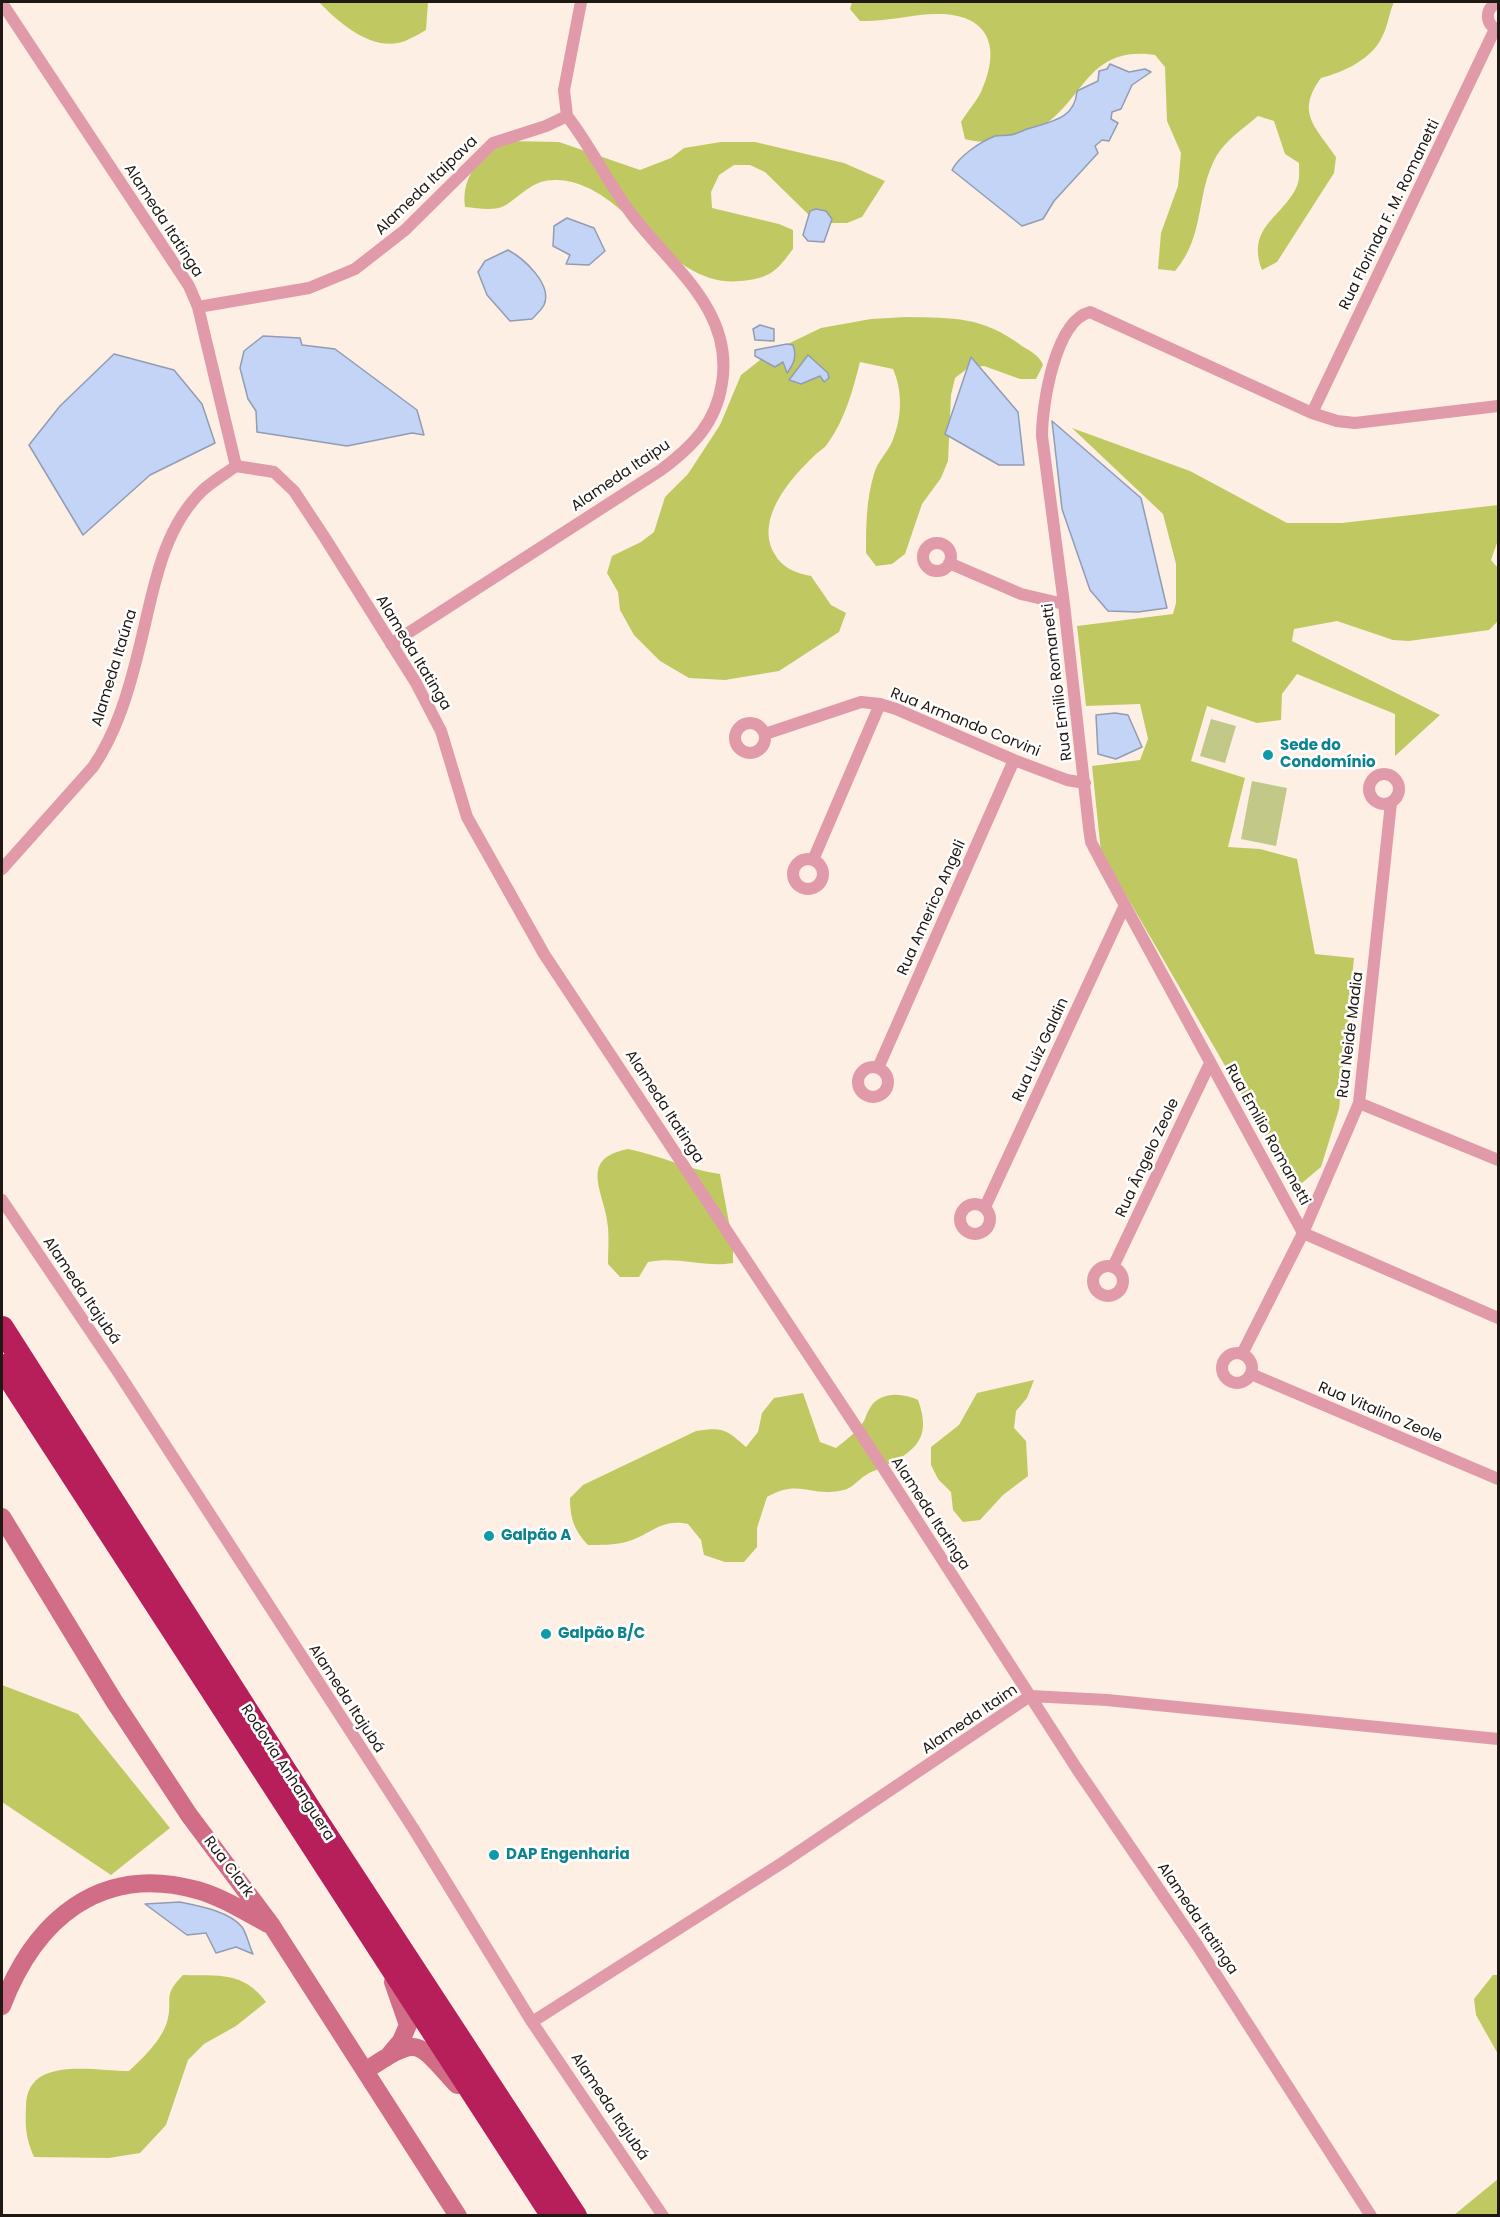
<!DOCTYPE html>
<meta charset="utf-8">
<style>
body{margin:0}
#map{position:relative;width:1500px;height:2217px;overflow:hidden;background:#fdefe3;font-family:Poppins,sans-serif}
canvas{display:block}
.frame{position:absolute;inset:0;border:3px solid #1f1813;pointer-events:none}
</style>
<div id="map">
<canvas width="1500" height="2217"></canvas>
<div class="frame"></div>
</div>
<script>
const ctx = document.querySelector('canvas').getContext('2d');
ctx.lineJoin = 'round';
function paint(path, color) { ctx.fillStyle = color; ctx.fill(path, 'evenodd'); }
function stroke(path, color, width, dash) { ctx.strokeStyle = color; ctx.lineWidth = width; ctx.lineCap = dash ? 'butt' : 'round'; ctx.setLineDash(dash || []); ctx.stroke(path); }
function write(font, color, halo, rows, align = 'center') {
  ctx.font = font + ' Poppins,sans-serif'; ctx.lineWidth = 5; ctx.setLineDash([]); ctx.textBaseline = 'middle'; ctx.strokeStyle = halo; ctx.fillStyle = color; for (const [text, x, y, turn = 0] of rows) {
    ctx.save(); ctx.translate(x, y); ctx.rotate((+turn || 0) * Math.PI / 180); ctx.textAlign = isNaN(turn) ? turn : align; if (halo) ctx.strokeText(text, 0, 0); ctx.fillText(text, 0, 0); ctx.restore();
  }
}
paint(new Path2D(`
 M1211,719L1236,726L1225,763L1200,756Z
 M1252,781L1287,788L1276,846L1241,839Z`), '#c2c988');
paint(new Path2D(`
 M319,2H428L426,30C419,34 412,38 405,41C373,53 339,23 319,2Z
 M852,2H1394C1389,13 1388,26 1382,37C1372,59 1344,72 1321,78C1295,113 1316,127 1336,157L1334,173L1277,262L1262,270C1246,226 1282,219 1297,186C1300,179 1299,170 1299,163L1285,154L1274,121L1258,116C1245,127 1226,140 1217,155C1195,193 1206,235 1175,271L1158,269L1161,233L1178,186L1181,153L1167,121L1165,67L1155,55C1087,45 1085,100 1041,127C1032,132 1019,133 1010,136C991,141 984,144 965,139L961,122C967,112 976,102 981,92C1003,44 987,12 933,14C909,15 885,22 860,21L850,9Z
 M508,141L559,142L640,170L671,158L684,148L721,142H755L844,163L885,181L862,217L847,223H831L814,220L765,172L750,165H734L719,175L711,192L712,208L779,224L793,230V249C776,272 770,278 741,281C669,289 633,193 567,181C536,176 528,190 506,205C494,212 478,208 465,207C461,175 481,156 508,141Z
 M906,317C954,318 982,316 1022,346C1030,351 1040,356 1043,365L1036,379H1020L984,366L968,368L955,378L951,395L948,461L941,478L922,504L905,554L892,564L876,566L866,553C866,527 866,500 874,474C877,462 887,453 892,442C902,418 903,392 893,369L860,362C853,390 845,419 828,443C825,448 819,451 815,455C791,478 755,518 774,553C782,568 795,573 811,576L831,605L846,613L839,632L779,671L725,680L689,678L660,661L634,635L620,610L618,592L607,573L612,556L641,542L654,532L665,497L688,474L720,425L741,375L769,353L821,328L871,319Z
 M1072,428L1190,471L1287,523H1342L1498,505V540L1491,560L1498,568V621L1489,630L1409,641L1393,640L1337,621L1294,629L1292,641L1440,715L1395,756V714L1297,674L1282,694L1281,720L1257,723L1207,706L1191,761L1245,778L1228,847L1260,849L1297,859L1315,954L1354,958L1339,1109L1321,1167L1296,1188L1101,852L1092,766L1140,760L1148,739L1140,704L1086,706L1077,626L1173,614L1176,603V564L1163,514Z
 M628,1149C660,1155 688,1170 720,1174L733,1244V1263C704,1268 679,1256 648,1262L639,1277H620L608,1264C608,1252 609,1239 608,1227C606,1194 576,1159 628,1149Z
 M1034,1380L1027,1398L1016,1411L1014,1428L1026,1441L1028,1476L1003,1495L980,1520L963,1522L953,1510L951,1492L938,1479L931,1465V1447L959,1425L977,1393Z
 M803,1393L820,1442L836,1448C846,1440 857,1432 864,1421C866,1417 867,1412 870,1408C880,1391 903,1393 918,1400C932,1438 916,1451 883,1467C878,1470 871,1471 866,1475C855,1482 853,1489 839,1491C808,1496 798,1479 767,1497L757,1528V1547L744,1562H725L704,1555L701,1540L688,1524C660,1518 651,1535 626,1542C614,1545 601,1545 588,1545C574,1530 570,1518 570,1498L583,1485L696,1431C723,1427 726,1429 746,1447L758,1432L762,1413L774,1398Z
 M2,1685L78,1714L170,1828L111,1875L2,1802Z
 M183,1975C219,1976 243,1971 266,2002L236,2026L204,2044L188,2060L166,2125L140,2153L109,2158L34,2157C26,2138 25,2128 26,2107C26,2055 93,2071 129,2071C143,2058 161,2041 167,2022C174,1999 161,1997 183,1975Z
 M1493,1975H1498V2054L1476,2015L1474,1999Z
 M1498,2179V2215H1454Z`), '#c0c961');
const water = new Path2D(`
 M1110,64L1129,72L1145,69L1151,72L1132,85L1121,109L1112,112L1111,119L1118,123L1109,141L1102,140L1095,146L1098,153L1054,201L1043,219L1022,226L952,170C959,156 980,142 995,136C1000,135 1004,136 1009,135C1015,135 1021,131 1027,129C1049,122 1075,120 1077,91L1098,81L1099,71L1107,69Z
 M816,209L826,211L832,219L824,242L808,241L803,235L810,211Z
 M567,218L594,228L605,251L589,265L566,264L570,255L553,246L554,226Z
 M508,250C523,258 553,284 544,305C542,309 536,315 532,319L510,321L487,295L478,272L485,261Z
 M760,325L774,329V341L755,340L753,329Z
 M263,336L300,338L302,345L335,349L417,410L424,435L412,433L347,446L257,432L256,411L248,399L240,368L244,351Z
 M787,344L793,345C797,356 794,364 787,373L783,362L775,367L755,356V350Z
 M114,354L174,370L202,404L215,443L150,475L83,535L29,445L60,406Z
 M808,355L828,373L829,378L824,382L820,376L801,384L789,380Z
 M971,357L1018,412L1024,465H999L945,434Z
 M1052,421L1141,498L1167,608L1138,612L1108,611L1090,590L1062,509Z
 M1115,713L1128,715L1142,747L1116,759L1098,754L1096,715Z
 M180,1902C199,1906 229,1911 242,1927C247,1934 249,1946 253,1954L236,1947L216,1953L206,1933L187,1935L145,1904Z`);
paint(water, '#c3d4f7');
stroke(water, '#929cb3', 1.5);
stroke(new Path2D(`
 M1498,2C1484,9 1485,24 1498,30
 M2,3L189,286L198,307L236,466L274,472L294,491L325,538L416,683L441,731L467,817L544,954L882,1466L1077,1769L1197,1945L1371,2216
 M198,307L309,288L355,269L405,230L493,143L546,126L567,116L564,90L581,2
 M1498,406L1355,423L1337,421L1312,413L1090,312C1055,321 1042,405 1042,436L1064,604L1089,828L1091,842L1103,865L1303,1233L1498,1318
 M1312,413L1495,29
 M923 557a14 14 0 1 1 28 0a14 14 0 1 1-28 0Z
 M949,563L1021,594L1064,604
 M391,644L661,470C693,446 716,423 722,383C734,311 672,267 633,216C608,184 592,148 567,116
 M735 738a15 15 0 1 1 30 0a15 15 0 1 1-30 0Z
 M765,734L861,702L880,704L896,709L1014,760L1067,780L1085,783
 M1369 789a15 15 0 1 1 30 0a15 15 0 1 1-30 0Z
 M793 874a15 15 0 1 1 30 0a15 15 0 1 1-30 0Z
 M813,860L880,704
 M2,869L93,767C117,732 129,690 139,649C153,595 160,531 203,490C213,481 225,474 236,466
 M858 1082a15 15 0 1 1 30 0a15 15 0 1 1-30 0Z
 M878,1068L1014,760
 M1359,1103L1498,1160
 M2,1200L118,1372L413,1828L532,2022L663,2216
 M960 1219a15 15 0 1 1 30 0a15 15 0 1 1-30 0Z
 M985,1207L1125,905
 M1093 1281a15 15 0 1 1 30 0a15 15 0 1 1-30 0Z
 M1113,1267L1210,1063
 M1222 1368a15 15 0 1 1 30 0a15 15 0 1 1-30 0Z
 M1242,1354L1303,1233L1359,1103L1391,803
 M1251,1374L1498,1479
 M532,2022L782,1863L1030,1696L1107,1700L1498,1739`), '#e09aaa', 12);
stroke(new Path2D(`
 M2,1517L114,1701L189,1815L272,1926L458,2216
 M2,2006C35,1920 100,1863 197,1890C222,1897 245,1912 268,1924
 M390,2054L401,2041L408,2025L393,1982
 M365,2071C420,2035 415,2039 457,2085`), '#d16d87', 18);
stroke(new Path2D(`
 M2,1328L318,1823L575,2216
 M2,1366L553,2216`), '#b71f5a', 24);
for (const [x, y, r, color] of [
 [1268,755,6,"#0f9aa8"],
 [489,1536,6,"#0f9aa8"],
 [546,1634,6,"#0f9aa8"],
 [494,1855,6,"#0f9aa8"]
]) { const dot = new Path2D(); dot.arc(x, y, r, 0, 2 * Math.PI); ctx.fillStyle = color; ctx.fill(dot); stroke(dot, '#fff', 2); }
write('15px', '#1f1813', '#fff', [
 ["Alameda Itaipava",427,186,-44],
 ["Rua Florinda F. M. Romanetti",1390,215,-64],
 ["Alameda Itatinga",163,221,57],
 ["Alameda Itaipu",621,476,-34],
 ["Alameda Itatinga",413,653,59],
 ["Alameda Itaúna",115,668,-73],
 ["Rua Emilio Romanetti",1058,682,-97],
 ["Rua Armando Corvini",965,723,22],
 ["Rua Americo Angeli",932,908,-66],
 ["Rua Neide Madia",1351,1035,-83],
 ["Rua Luiz Galdin",1041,1050,-65],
 ["Alameda Itatinga",664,1107,57],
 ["Rua Emilio Romanetti",1267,1135,61],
 ["Rua Ângelo Zeole",1148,1158,-65],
 ["Alameda Itajubá",81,1291,56],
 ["Rua Vitalino Zeole",1380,1413,23],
 ["Alameda Itatinga",930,1514,57],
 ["Alameda Itajubá",346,1699,57],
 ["Alameda Itaim",970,1720,-34],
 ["Rodovia Anhanguera",287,1773,57],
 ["Rua Clark",228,1867,53],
 ["Alameda Itatinga",1197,1919,56],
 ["Alameda Itajubá",609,2107,56]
]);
write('bold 15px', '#0d838f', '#fff', [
 ["Sede do",1280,746],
 ["Condomínio",1280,763],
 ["Galpão A",501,1536],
 ["Galpão B/C",558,1634],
 ["DAP Engenharia",506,1855]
], 'left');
</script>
